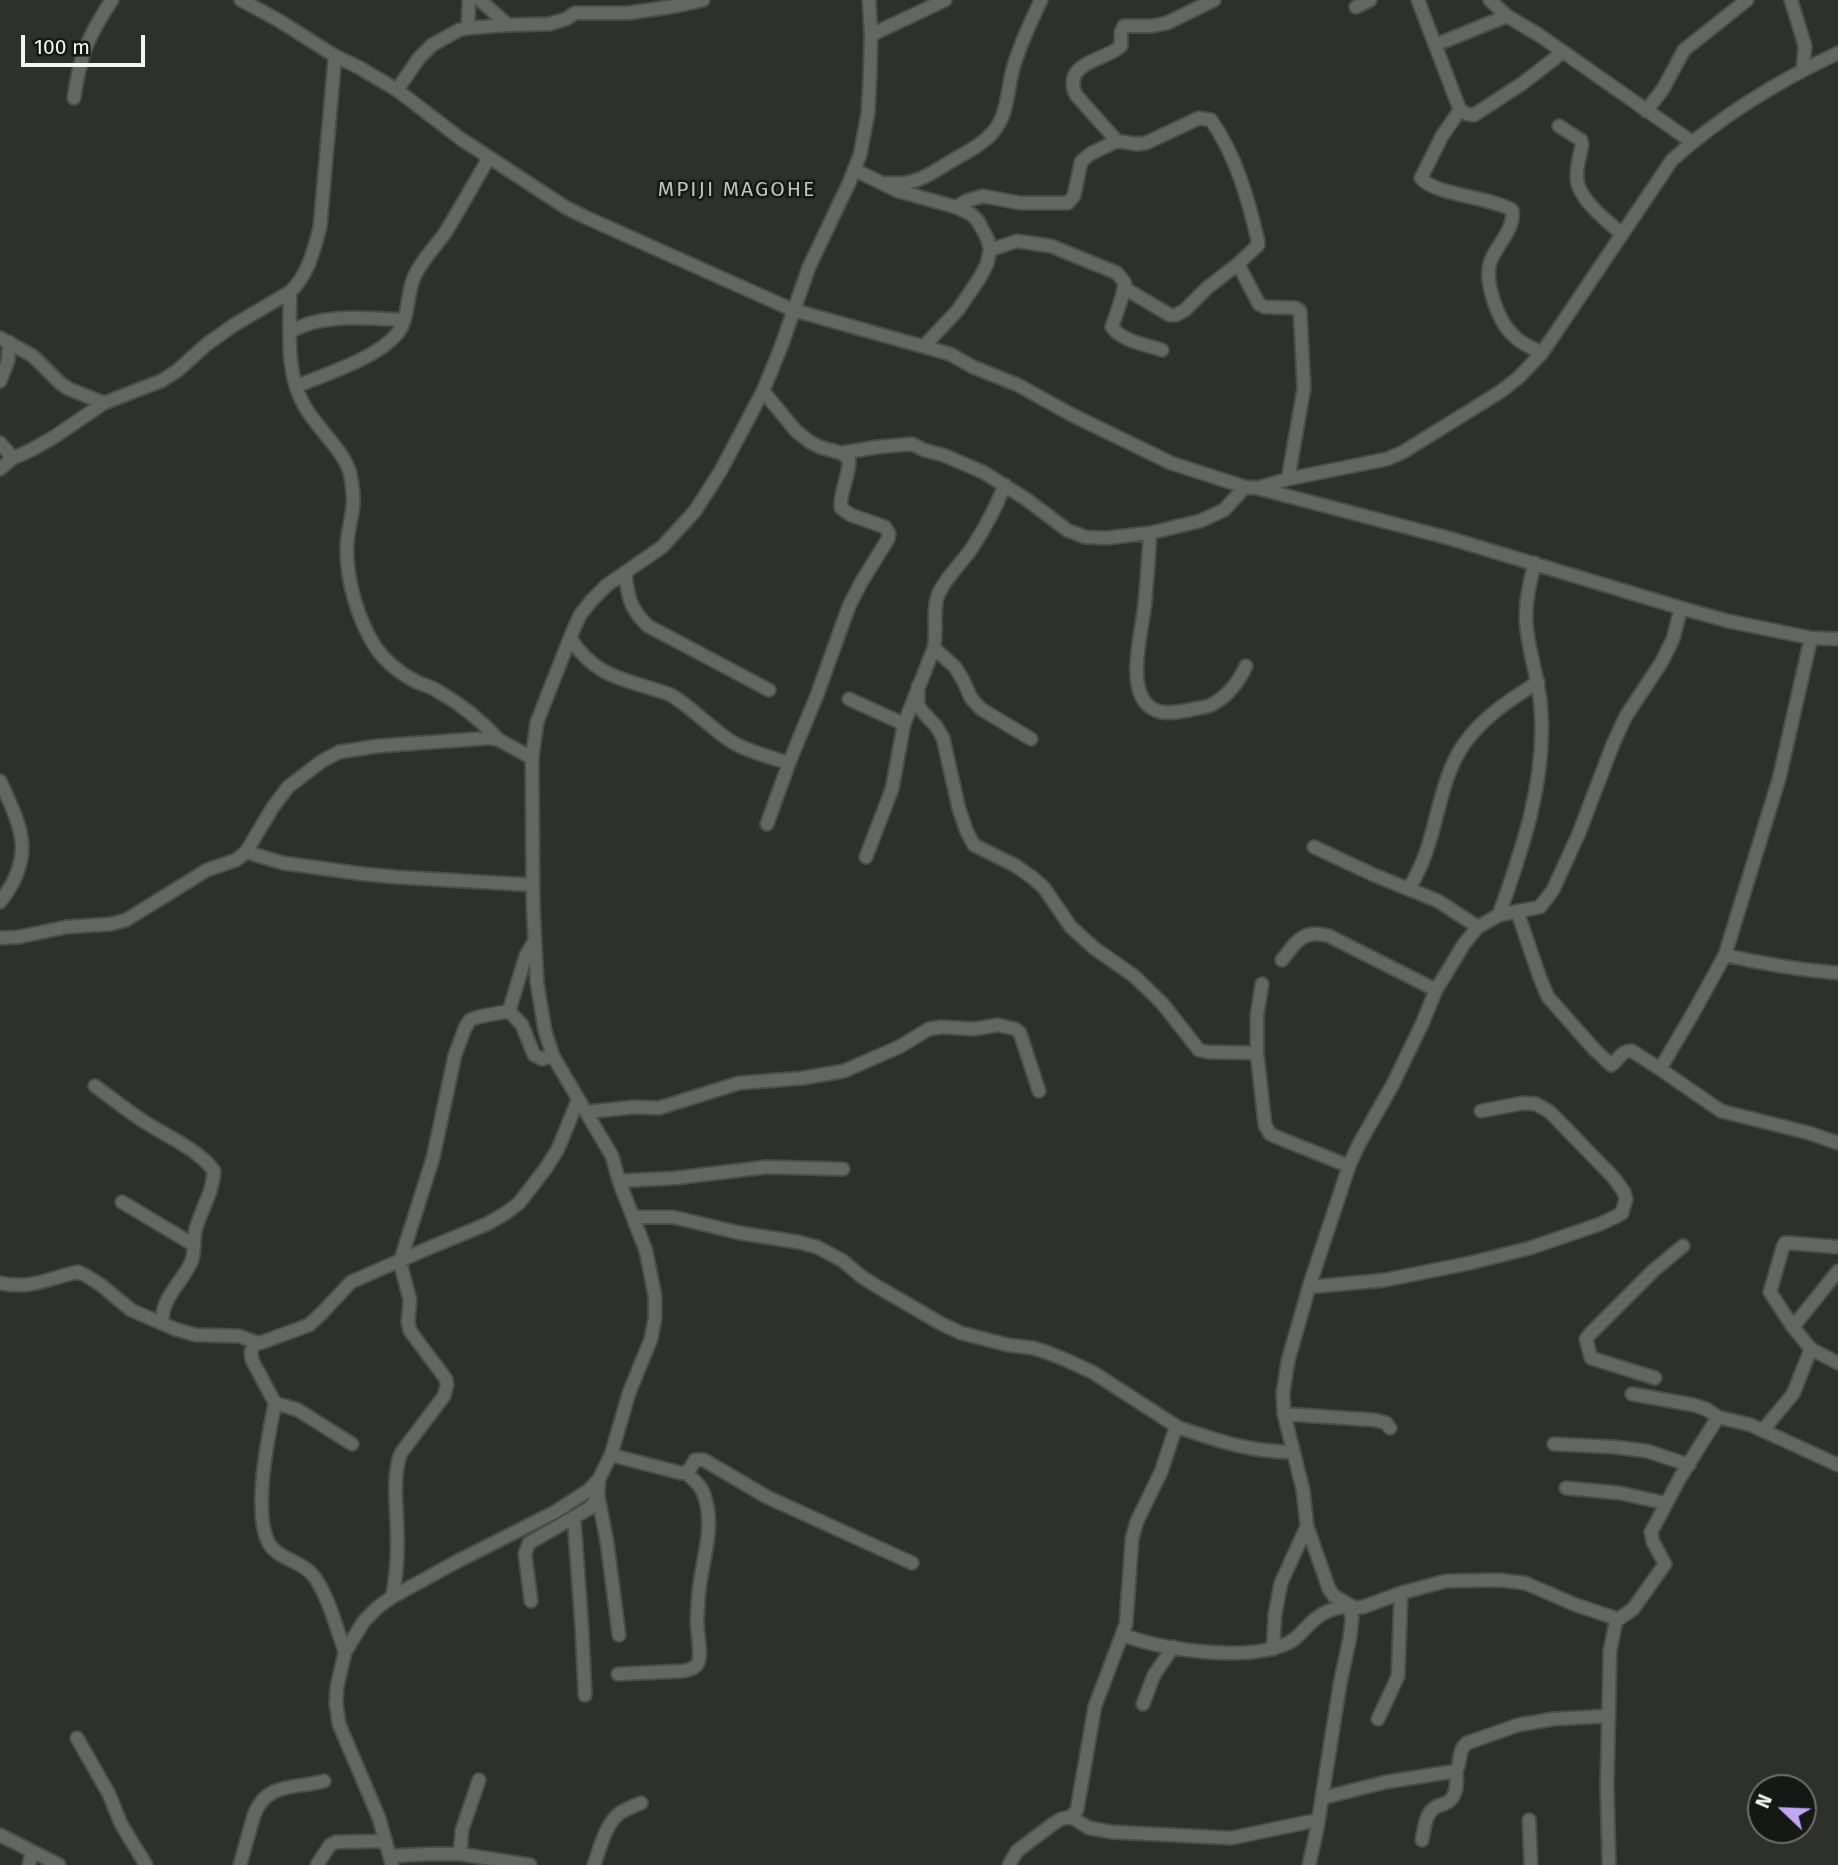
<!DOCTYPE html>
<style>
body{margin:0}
#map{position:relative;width:1838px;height:1865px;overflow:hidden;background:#2d302b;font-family:"Fira Sans",sans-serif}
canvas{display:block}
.north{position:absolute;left:1747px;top:1774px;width:70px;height:70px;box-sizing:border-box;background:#161815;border:2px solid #6e706d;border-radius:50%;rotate:293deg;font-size:19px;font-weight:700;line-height:28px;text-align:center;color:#f3f5f2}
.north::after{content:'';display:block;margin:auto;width:24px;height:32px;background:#c0a8f4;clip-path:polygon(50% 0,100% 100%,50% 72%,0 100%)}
.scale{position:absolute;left:21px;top:35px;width:124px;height:32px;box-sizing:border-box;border:4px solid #f3f5f2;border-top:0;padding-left:9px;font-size:21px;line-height:24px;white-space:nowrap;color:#f3f5f2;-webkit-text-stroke:5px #161815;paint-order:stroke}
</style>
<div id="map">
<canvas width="1838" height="1865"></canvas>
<div class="north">N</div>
<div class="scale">100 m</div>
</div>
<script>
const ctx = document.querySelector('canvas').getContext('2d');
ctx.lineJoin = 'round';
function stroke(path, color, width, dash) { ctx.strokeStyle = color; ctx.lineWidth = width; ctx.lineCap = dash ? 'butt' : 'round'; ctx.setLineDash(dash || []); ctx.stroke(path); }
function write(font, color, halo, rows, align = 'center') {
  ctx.font = font + ' "Fira Sans",sans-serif'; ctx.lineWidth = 5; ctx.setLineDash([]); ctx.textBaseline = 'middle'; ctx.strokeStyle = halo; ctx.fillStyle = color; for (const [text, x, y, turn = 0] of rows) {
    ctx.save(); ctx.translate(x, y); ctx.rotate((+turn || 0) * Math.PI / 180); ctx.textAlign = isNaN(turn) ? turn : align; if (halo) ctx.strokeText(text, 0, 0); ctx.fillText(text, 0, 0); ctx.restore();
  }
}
const minor = new Path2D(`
 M241,0L278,20L335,56L360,68L397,90L461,139L565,207L585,217L793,310L950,354L973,367L1018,385L1072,415L1171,463L1245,487L1257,488L1452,539L1681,608L1728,621L1811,638L1838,639
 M480,0L508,25
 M1418,0L1460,110L1467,114L1474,115L1523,83L1563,52
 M1490,0L1507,16L1539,35L1692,142
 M1791,0L1805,46L1803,69
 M1356,7L1370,0
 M468,28L469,0
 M871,35L945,0
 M1435,45L1507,16
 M397,90L419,58L432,45L459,30L468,28L508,25L549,24L566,19L575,13H628L676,6L703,0
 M74,98C80,55 88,36 112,0
 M1460,110L1442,136L1421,178C1434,195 1491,197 1512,210C1516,227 1497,245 1491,260C1483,280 1498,322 1514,336C1521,344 1533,348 1542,353
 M1646,111L1663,89L1684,50L1747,0
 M1559,126L1581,140L1582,145C1580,155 1576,168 1577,178C1577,198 1608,222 1622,234
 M1117,141L1076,95C1061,62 1105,61 1121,46V32L1124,26H1152L1167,23L1214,0
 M855,170L898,191L956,207L971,214L978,221L988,240L990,250L987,264L979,279L958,310L924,346
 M888,183C912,186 928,176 948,163C963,154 981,146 993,132C1009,114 1007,87 1014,65C1021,43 1031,21 1041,0
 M956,207L966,201L983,196L1020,203H1068L1074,196L1081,162L1090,154L1117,141L1137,144L1146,143L1199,118L1211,120C1236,156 1248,198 1258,241V245L1238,264L1207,288L1185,310L1176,315H1170L1124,288
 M990,250L1017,241L1051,246L1117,273L1125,283L1122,297L1112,327C1121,341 1147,345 1162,350
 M1238,264L1259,304L1265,307L1296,308L1300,311L1304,388L1288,479
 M290,292C290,329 285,374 305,407C317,428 344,451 350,473C352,483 354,494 353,505C352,519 347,532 347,547C346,580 358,620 376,648C386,662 401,674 417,682C423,685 430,686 436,690C459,703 481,720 499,740
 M290,332C323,312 367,319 404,320
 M0,338L33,356L60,383L69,389L104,403
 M0,381L8,361L9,342
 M297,386C326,374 377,358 397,334C410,318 406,295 414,277C421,261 435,247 445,233C460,209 474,183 489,158
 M763,391L796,431L810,442L820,447L841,453L877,447L912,444L924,450L943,455L983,472L1026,499L1067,530L1085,537L1106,538L1150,533L1200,521L1224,510L1245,487
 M0,443L13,458
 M0,469L13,458L31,450L54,437L104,403L161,381L177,371L207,344L234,325L290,292C308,275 314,250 320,227L335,56
 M1257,488L1288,479L1387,459L1403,452L1500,392L1518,378L1542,353L1672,160C1721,116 1778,81 1838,53
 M1150,533C1149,556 1147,579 1145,602C1143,629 1125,687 1149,706C1160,716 1176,712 1190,710C1196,708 1205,708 1211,705C1227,697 1239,681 1246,666
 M625,573C628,597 630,609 648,626L769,690
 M570,638C597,680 628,679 671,695C693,708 710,728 732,742C749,752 770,757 789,763
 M934,648L955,667L963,680L971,698L981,709L1031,739
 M918,686V704L921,710L936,726L943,738L959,809L967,832L974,845L1016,866L1033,878L1044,888L1071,927L1094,948L1134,976L1162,1003L1199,1050L1208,1052L1257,1053
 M849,699L904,724
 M0,781C22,828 36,856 0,902
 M767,824L789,763L817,695L849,606L862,581L888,539L889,534L885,527L851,515L841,508C839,492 850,476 849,459L841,453
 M1314,847L1374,875L1438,901L1478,927
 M246,852L283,863L363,874L396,877L533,885
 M866,857L892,789L904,724L934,648C937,632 933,611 937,598C943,580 961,564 972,548C985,528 996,507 1005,485
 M1409,889C1415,878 1421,867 1425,855C1438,820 1442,775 1464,744C1483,717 1511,699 1538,682
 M1517,911L1540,978L1548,997L1594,1049L1611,1065C1618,1061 1621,1050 1632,1051L1660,1069L1692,1015L1725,955L1779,779L1811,638
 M1499,915C1522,850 1546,781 1541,711C1540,679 1526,648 1526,616C1526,598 1530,580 1535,563
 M0,938L19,937L66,927L111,924L126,920L207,870L236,860L246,852L273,807L288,787L322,761L339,752L378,746L490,738L499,740L532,758
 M1725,955C1763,964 1800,970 1838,973
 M1282,960C1297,941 1303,929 1329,936L1436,990
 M1262,984L1257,1015V1053L1265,1125L1270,1134L1279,1138L1349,1166
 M509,1011L522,1025L534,1055L542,1059L553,1056
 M1660,1069L1721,1111L1809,1133L1838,1143
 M95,1086C113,1099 130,1113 148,1124C170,1138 199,1150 214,1171C213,1192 202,1208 196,1228C193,1238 195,1250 192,1260C184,1281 159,1299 163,1323
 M586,1112L635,1107L659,1108L739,1083L803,1078L844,1071L899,1047L929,1029L941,1027L974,1029L998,1025L1015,1029L1020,1033L1039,1091
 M619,1181L675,1178L767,1167L843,1169
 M122,1202L194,1245
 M634,1217H673L740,1233L798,1242L817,1247L843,1261L862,1277L878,1287L940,1323L961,1333L1008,1345L1033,1348L1049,1353L1066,1360L1094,1373L1179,1428
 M0,1283C32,1290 48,1278 78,1272L85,1275L101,1285L131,1310L175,1329L196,1335L239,1336L255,1342L260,1343L309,1325L321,1314L351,1282L424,1250L487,1224L506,1213L519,1203L546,1168L558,1149L578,1100
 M1309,1287L1385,1280L1470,1263L1530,1248L1600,1224L1617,1216L1622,1213L1626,1199L1624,1192L1614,1178L1550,1112L1536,1104L1523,1103L1481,1111
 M1793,1327L1838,1271
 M255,1342L251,1352L252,1360L275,1403C268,1438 253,1509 268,1542C276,1558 300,1561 311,1573C327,1590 337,1630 345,1652
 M1811,1349L1838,1363
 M1655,1378L1591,1358L1586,1339L1589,1335L1654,1270L1683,1246
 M1632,1394L1694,1405L1706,1409L1718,1417L1751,1425L1838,1465
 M275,1403L298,1410L352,1444
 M1284,1414L1375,1420L1386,1423L1390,1428
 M1763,1430L1793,1394L1811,1349L1793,1327L1770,1292L1783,1247L1785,1243H1790L1838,1247
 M1554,1444L1614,1447L1647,1451L1689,1465
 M611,1455L681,1473C689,1473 691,1467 695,1460H704L767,1497L912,1563
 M1566,1488L1620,1493L1665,1503
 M598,1496L607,1542L619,1635
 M574,1518L582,1630L585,1695
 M392,1597C397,1575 398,1553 397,1530C397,1506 392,1476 401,1453L444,1396L447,1385L446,1379L410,1331L408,1322L410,1300L400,1262L433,1158L455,1055L465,1028L470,1020L478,1017L509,1011L526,955L534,942
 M531,1601L525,1554L529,1543L590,1508L598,1496L599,1479
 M1616,1621L1633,1609L1665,1564L1653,1542L1651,1532L1681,1476L1718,1417
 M1123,1635C1164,1650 1250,1663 1290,1642C1301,1636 1307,1624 1318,1617C1326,1610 1338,1608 1348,1605L1352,1618L1350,1637L1340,1684L1317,1829L1309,1865
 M1273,1649L1275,1614L1281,1583L1307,1526
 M618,1674L684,1671C690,1669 695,1669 698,1663C702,1654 697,1632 697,1621C698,1608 698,1595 700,1583C704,1555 714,1526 705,1498C702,1486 695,1481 686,1473
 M1143,1704L1154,1675L1173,1647
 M1378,1719L1398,1676L1401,1593
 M77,1738L109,1794L121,1824L146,1865
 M1322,1798L1386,1782L1456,1771C1462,1761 1457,1751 1467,1743L1518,1725L1553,1719L1609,1716
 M1071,1817L1089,1828L1112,1832L1231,1838L1318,1820
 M1529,1820L1531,1865
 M0,1835L59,1865
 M1422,1840C1424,1831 1425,1815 1433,1809C1437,1805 1443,1805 1448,1802C1458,1795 1457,1781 1456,1771
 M460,1854L462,1830L479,1780
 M391,1856L429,1854H460L530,1865
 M29,1865L32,1851
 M240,1865L254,1815C267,1781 296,1789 324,1781
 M317,1865L330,1845L336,1842L385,1841
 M392,1865L379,1818L339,1724L336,1703L337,1687L345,1652L364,1621L378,1607L392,1597L458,1561L555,1512L589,1490L599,1479L611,1455L629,1393L651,1339L655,1318V1296L646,1251L619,1181L612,1156L553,1056L545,1031L537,983L533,904L532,758L537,722L570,638L580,615L592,600L607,585L662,547L695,511L720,472L763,391L781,347L809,267L849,183L860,155L868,113L870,75L871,35L869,0
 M594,1865C600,1849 605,1824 620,1813C626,1809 634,1806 641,1803
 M1009,1865L1017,1851L1053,1824L1061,1819L1071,1817L1077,1810L1095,1706L1126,1624L1132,1539L1137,1521L1161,1472L1175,1430L1179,1428L1183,1429C1222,1442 1251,1452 1293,1452
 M1609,1865L1607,1787L1610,1651L1616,1621L1612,1617L1576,1605L1525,1583L1499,1580L1446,1581L1401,1593L1363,1607L1355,1608L1334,1596L1329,1589L1307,1526L1303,1490L1284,1414L1283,1393L1288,1361L1309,1287L1349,1166L1359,1144L1393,1084L1422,1024L1436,990L1464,944L1478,927L1499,915L1540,907L1553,890L1579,833L1613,744L1626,716L1661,663L1673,639L1681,608`);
stroke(minor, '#4a4d49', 16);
stroke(minor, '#636761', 12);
ctx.letterSpacing = '2px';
write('21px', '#bec2bb', '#161815', [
 ["MPIJI MAGOHE",737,190]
]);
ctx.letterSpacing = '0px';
</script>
